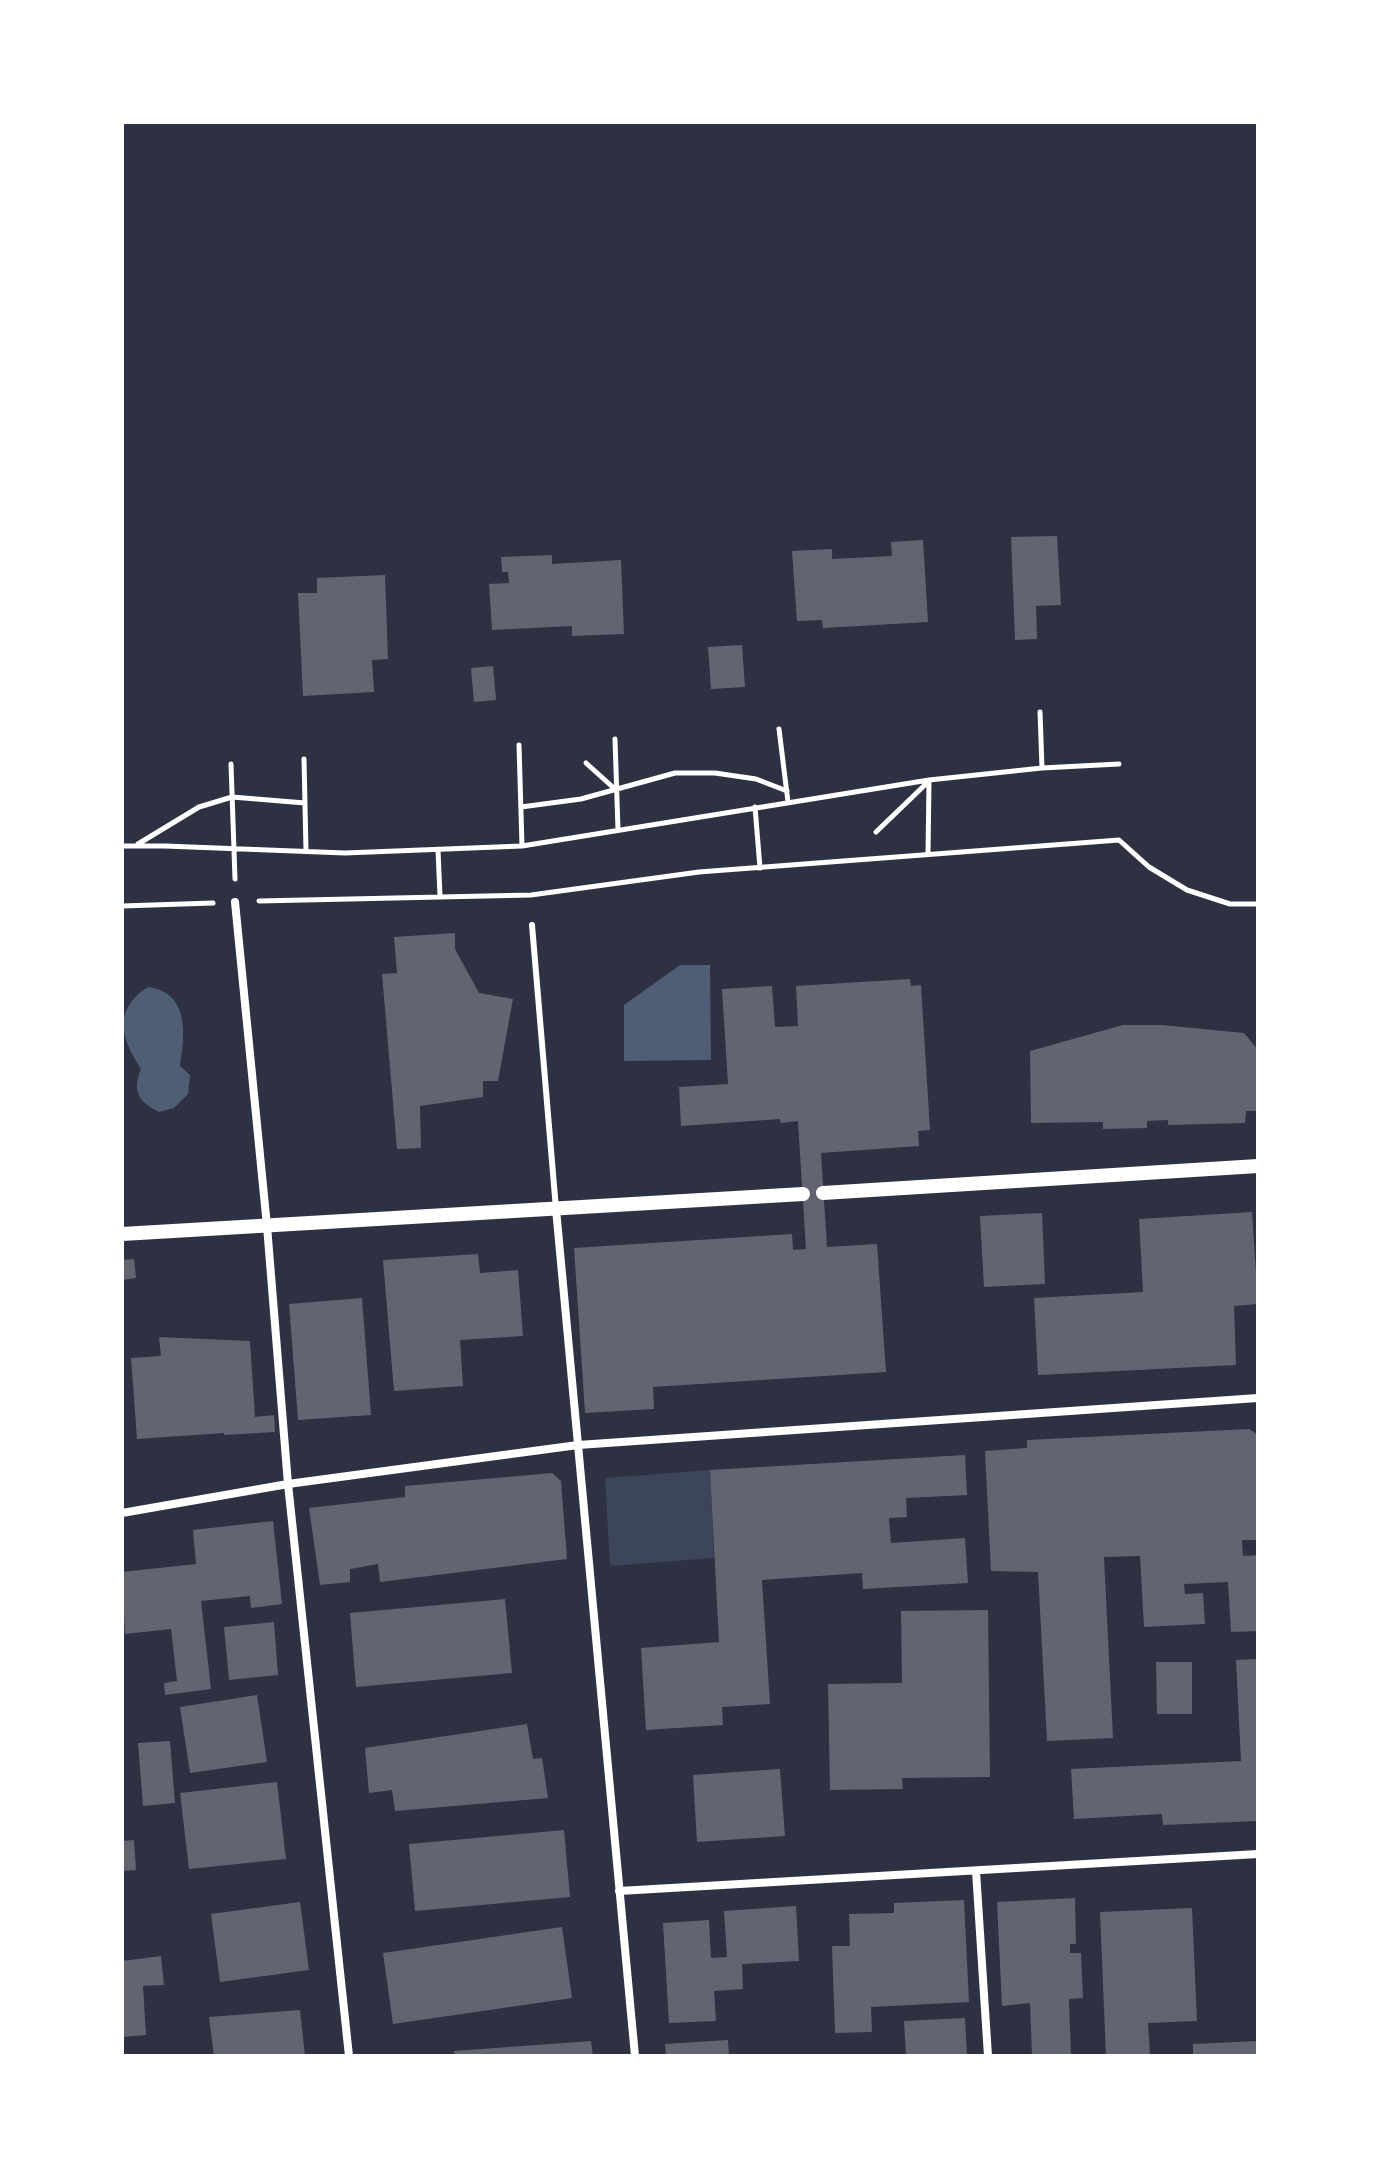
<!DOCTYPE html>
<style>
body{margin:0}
#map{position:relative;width:1380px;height:2178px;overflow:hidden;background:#2d3142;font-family:"Public Sans",sans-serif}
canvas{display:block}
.frame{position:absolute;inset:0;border:124px solid #fff;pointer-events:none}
</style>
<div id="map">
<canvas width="1380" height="2178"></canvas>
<div class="frame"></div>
</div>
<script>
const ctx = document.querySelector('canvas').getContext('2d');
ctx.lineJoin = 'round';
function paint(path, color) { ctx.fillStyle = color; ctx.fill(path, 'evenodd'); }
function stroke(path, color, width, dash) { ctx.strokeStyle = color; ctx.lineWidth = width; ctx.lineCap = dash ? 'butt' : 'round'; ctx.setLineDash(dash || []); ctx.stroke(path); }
paint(new Path2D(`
 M710,1470L714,1558L610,1566L605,1478Z`), '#3c4559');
paint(new Path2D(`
 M680,965H710L711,1060L624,1061V1005Z
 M148,987C190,993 185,1035 180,1066L190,1075L188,1094L174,1108L159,1112C138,1102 132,1090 141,1069C121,1038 112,1010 148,987Z`), '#4f5d75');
paint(new Path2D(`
 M1057,536L1061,605L1036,606L1037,639L1015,640L1011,537Z
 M923,540L928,622L823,628L822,620L797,621L792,551L832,549V559L892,556L891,542Z
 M552,555V564L621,560L624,634L572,636V626L492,630L489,584L509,583L508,572H502L501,557Z
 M385,575L388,659L372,660L374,692L303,696L298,593H317V578Z
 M742,645L745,687L711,689L708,647Z
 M493,666L496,700L474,702L471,668Z
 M455,933V949L479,993L513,999L498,1081H483V1097L420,1106L421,1148L397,1149L382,974L397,973L394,937Z
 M910,979L911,986L921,985L930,1130L918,1131L919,1146L821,1153L827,1247L877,1244L886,1372L653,1387L654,1409L585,1413L574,1248L792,1234L793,1250L806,1249L798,1121L781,1123L780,1119L681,1126L679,1087L728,1084L722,989L772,986L775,1027L798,1026L796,986Z
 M1123,1025H1162L1244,1033L1258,1050V1111H1246L1245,1123L1168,1125V1120L1147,1121V1128L1103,1129V1122L1031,1123L1030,1051Z
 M1252,1212L1258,1304L1234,1306L1236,1365L1038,1375L1034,1298L1143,1292L1139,1219Z
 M1042,1213L1045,1284L984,1287L980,1216Z
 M478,1254L480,1273L518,1270L523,1336L460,1340L463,1386L394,1391L383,1260Z
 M134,1259L136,1278L122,1280V1260Z
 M362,1298L371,1415L298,1420L289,1304Z
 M159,1337L250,1341L255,1417L274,1415L275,1432L224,1435V1433L137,1439L131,1358L161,1356Z
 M1249,1429L1258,1435V1540H1242L1243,1556L1258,1555V1631L1231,1632L1228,1582L1184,1584L1185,1594L1203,1593L1205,1624L1144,1627L1140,1556L1104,1557L1113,1738L1047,1741L1038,1572L991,1571L985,1451L1027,1448V1440Z
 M965,1455L967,1495L906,1498L907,1517L889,1518L891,1543L965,1538L968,1583L863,1589L862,1573L762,1580L770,1704L722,1707L723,1725L646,1730L641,1648L719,1642L710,1470Z
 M552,1473L561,1481L567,1559L380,1582L378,1564L350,1569V1582L320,1585L309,1508L405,1497V1486Z
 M273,1521L282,1604L251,1608L250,1596L201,1601L211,1689L165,1695L164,1683L177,1681L171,1629L125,1634L122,1572L196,1564L193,1530Z
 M505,1599L512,1673L356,1687L350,1613Z
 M988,1610L990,1777L902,1778L903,1789L830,1790L828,1684L902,1683L901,1611Z
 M274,1622L278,1675L229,1680L224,1627Z
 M1258,1659V1821L1163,1825L1162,1814L1074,1819L1071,1769L1241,1761L1236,1660Z
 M1156,1662H1192V1714H1157Z
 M257,1695L267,1762L190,1773L180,1707Z
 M527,1724L533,1759L542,1758L548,1798L395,1811L392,1790L369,1793L365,1748Z
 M170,1741L175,1803L143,1806L138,1743Z
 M780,1769L785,1836L697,1842L693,1775Z
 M277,1782L286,1859L189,1869L180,1793Z
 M564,1830L570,1897L415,1911L409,1844Z
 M134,1840L136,1870L122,1871V1841Z
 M1075,1898L1076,1944H1070V1953H1081L1083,1998L1069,1999L1071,2056H1032L1030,2003L1002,2006L997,1902Z
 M964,1900L969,2002L871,2007L872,2032L835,2033L832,1946H850L849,1914L894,1913V1903Z
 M300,1902L309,1970L220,1982L211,1914Z
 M796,1906L799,1961L742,1964L743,1989L714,1991L716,2021L669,2023L663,1923L709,1920L711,1958L727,1957L724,1911Z
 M1192,1908L1197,2021L1148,2023L1150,2056H1106L1100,1912Z
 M562,1927L572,1998L393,2024L383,1953Z
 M161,1956L164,1985L143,1986L146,2035L122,2037V1961Z
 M300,2010L305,2056H214L209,2017Z
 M965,2018L967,2056H906L904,2021Z
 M728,2040L729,2056H666L665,2044Z
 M591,2041L593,2056H455L454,2051Z
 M1258,2041V2056H1193V2044Z`), '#626471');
stroke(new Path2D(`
 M1040,712L1042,768
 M779,729L788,802
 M615,739L618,830
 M519,745L522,846
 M304,759L306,851
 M586,763L616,790
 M231,764L235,879
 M521,807L581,799L675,773H715L756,779L787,791
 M755,807L760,868
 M876,832L929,781
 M138,844L199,807L232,797L305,803
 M122,846H165L345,853L522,846L929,780L1042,768L1119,764
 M438,850L440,896
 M928,854L929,781
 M259,901L531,895L699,872L1119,840L1149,867L1187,890L1230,904H1258
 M122,906L213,903`), '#fff', 5);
stroke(new Path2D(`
 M532,925L556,1209`), '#fff', 6);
stroke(new Path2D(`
 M235,902L267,1226L288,1484L349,2056
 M556,1209L635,2056
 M122,1513L288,1484L578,1445L1258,1398
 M976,1871L988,2056
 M619,1891L1258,1854`), '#fff', 8);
stroke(new Path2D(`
 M823,1193L1258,1166
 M122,1234L803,1194`), '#fff', 14);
</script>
